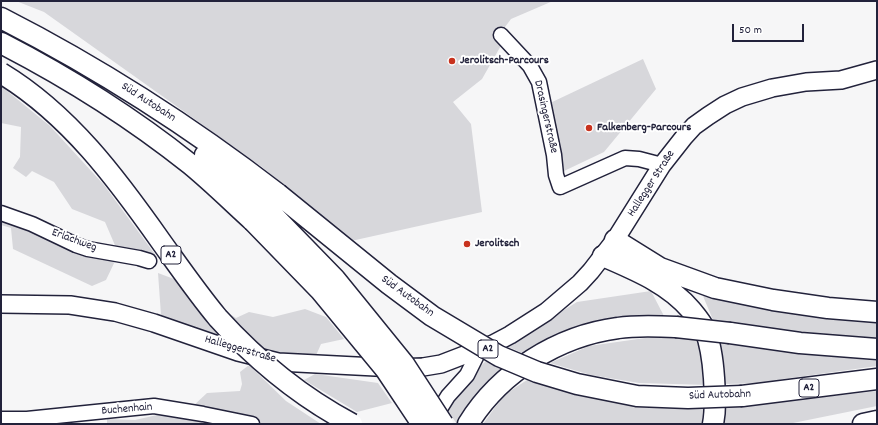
<!DOCTYPE html>
<meta charset="utf-8">
<style>
body{margin:0}
#map{position:relative;width:878px;height:425px;overflow:hidden;background:#f6f6f7;font-family:Dekko,sans-serif}
canvas{display:block}
.frame{position:absolute;inset:0;border:2px solid #22223b;pointer-events:none}
.scale{position:absolute;left:732px;top:24px;width:72px;height:18px;box-sizing:border-box;border:2px solid #22223b;border-top:0;padding-left:5px;font-size:12px;line-height:14px;white-space:nowrap;color:#22223b;-webkit-text-stroke:3px #fff;paint-order:stroke}
</style>
<div id="map">
<canvas width="878" height="425"></canvas>
<div class="frame"></div>
<div class="scale">50 m</div>
</div>
<script>
const ctx = document.querySelector('canvas').getContext('2d');
ctx.lineJoin = 'round';
function paint(path, color) { ctx.fillStyle = color; ctx.fill(path, 'evenodd'); }
function stroke(path, color, width, dash) { ctx.strokeStyle = color; ctx.lineWidth = width; ctx.lineCap = dash ? 'butt' : 'round'; ctx.setLineDash(dash || []); ctx.stroke(path); }
function write(font, color, halo, rows, align = 'center') {
  ctx.font = font + ' Dekko,sans-serif'; ctx.lineWidth = 4; ctx.setLineDash([]); ctx.textBaseline = 'middle'; ctx.strokeStyle = halo; ctx.fillStyle = color; for (const [text, x, y, turn = 0] of rows) {
    ctx.save(); ctx.translate(x, y); ctx.rotate((+turn || 0) * Math.PI / 180); ctx.textAlign = isNaN(turn) ? turn : align; if (halo) ctx.strokeText(text, 0, 0); ctx.fillText(text, 0, 0); ctx.restore();
  }
}
paint(new Path2D(`
 M16,1H553L511,19L502,31L503,42L482,79L453,102L471,124L482,212L351,241L262,167L44,12Z
 M643,59L656,89L604,152L564,171L548,104Z
 M1,86L50,126L104,185L157,257L117,250L105,222L72,209L54,182L32,171L26,177L13,168L20,157L21,127L1,123Z
 M1,216L117,257L106,280L92,286L13,249L11,228L1,225Z
 M158,273L174,279L236,318L249,312L273,317L305,309L326,317L344,339L321,344L314,360L227,343L161,315Z
 M651,291L664,316L599,322L527,355L506,346L577,302Z
 M703,296L822,317L877,320V340L803,335L713,320Z
 M673,334L695,339L706,359L708,385L639,383L591,375L550,363L589,346Z
 M717,342L877,361V366L783,379L767,383L724,384Z
 M486,361L508,371L461,424H457L444,406L465,381Z
 M249,365L286,401L321,424H107V419L135,420L192,407L207,393L240,391L242,384L240,372Z
 M315,374L378,383L392,403L357,412L304,380Z
 M527,380L580,396L637,406L705,409L704,424H483L504,395Z
 M877,391V406L788,424H725V408Z`), '#d7d7db');
const minor = new Path2D(`
 M501,35L530,66L539,82L554,155L556,175L560,187L625,158L639,159L662,165
 M1,213L32,224L76,245L88,249L139,258L149,261
 M1,419H27L154,406L203,414L252,424
 M433,420L448,396L467,375L480,349`);
const major = new Path2D(`
 M1,304L70,305L115,312L154,323L238,352L278,362L395,368L423,367L441,364L493,344L510,335L546,312L580,283L591,271L615,240L662,165L684,137L694,126L708,116L725,105L742,97L772,88L806,82L841,80L877,70`);
const highway = new Path2D(`
 M1,18C99,68 191,127 278,194
 M1,43C67,77 131,117 190,164C212,182 232,202 253,221
 M205,155L241,184L266,208
 M615,240L660,268L715,288L773,300L828,308L877,312
 M603,256C635,270 668,283 691,310C696,316 702,323 705,330C711,345 713,363 714,378C715,394 716,409 713,424
 M730,333L800,343L877,349
 M742,396L877,379
 M468,424C500,372 558,336 618,328C637,325 657,326 676,327
 M863,424L877,421`);
stroke(minor, '#22223b', 17);
stroke(major, '#22223b', 20);
stroke(highway, '#22223b', 23);
stroke(minor, '#fff', 14);
stroke(major, '#fff', 17);
stroke(highway, '#fff', 20);
const highwayBridge = new Path2D(`
 M1,73C69,114 117,179 162,243C180,268 198,294 218,318C257,361 301,397 352,424
 M278,194L389,284L432,316L499,356L537,372L577,384L637,396L688,398L742,396
 M266,208L335,279L404,364L443,424
 M253,221L320,290L386,370L422,424
 M676,327L730,333`);
stroke(highwayBridge, '#22223b', 23, []);
stroke(highwayBridge, '#fff', 20);
for (const [x, y, r, color] of [
 [452,61,4,"#c8321e"],
 [589,128,4,"#c8321e"],
 [467,244,4,"#c8321e"]
]) { const dot = new Path2D(); dot.arc(x, y, r, 0, 2 * Math.PI); ctx.fillStyle = color; ctx.fill(dot); stroke(dot, '#fff', 1.5); }
for (const [x, y, w] of [
 [171,255,20],
 [488,349,20],
 [809,388,20]
]) { const box = new Path2D(); box.roundRect(x - w / 2, y - 9, w, 18, 3); ctx.fillStyle = '#fff'; ctx.fill(box); stroke(box, '#22223b', 1); }
write('bold 11px', '#22223b', null, [
 ["A2",171,255],
 ["A2",488,349],
 ["A2",809,388]
]);
write('bold 12px', '#22223b', '#fff', [
 ["Jerolitsch-Parcours",460,61],
 ["Falkenberg-Parcours",597,128],
 ["Jerolitsch",475,244]
], 'left');
write('12px', '#22223b', '#fff', [
 ["Süd Autobahn",148,103,33],
 ["Drasingerstraße",545,117,77],
 ["Hallegger Straße",652,184,-57],
 ["Erlachweg",74,241,20],
 ["Süd Autobahn",407,297,36],
 ["Halleggerstraße",240,350,16],
 ["Süd Autobahn",720,396,-2],
 ["Buchenhain",127,410,-5]
]);
</script>
